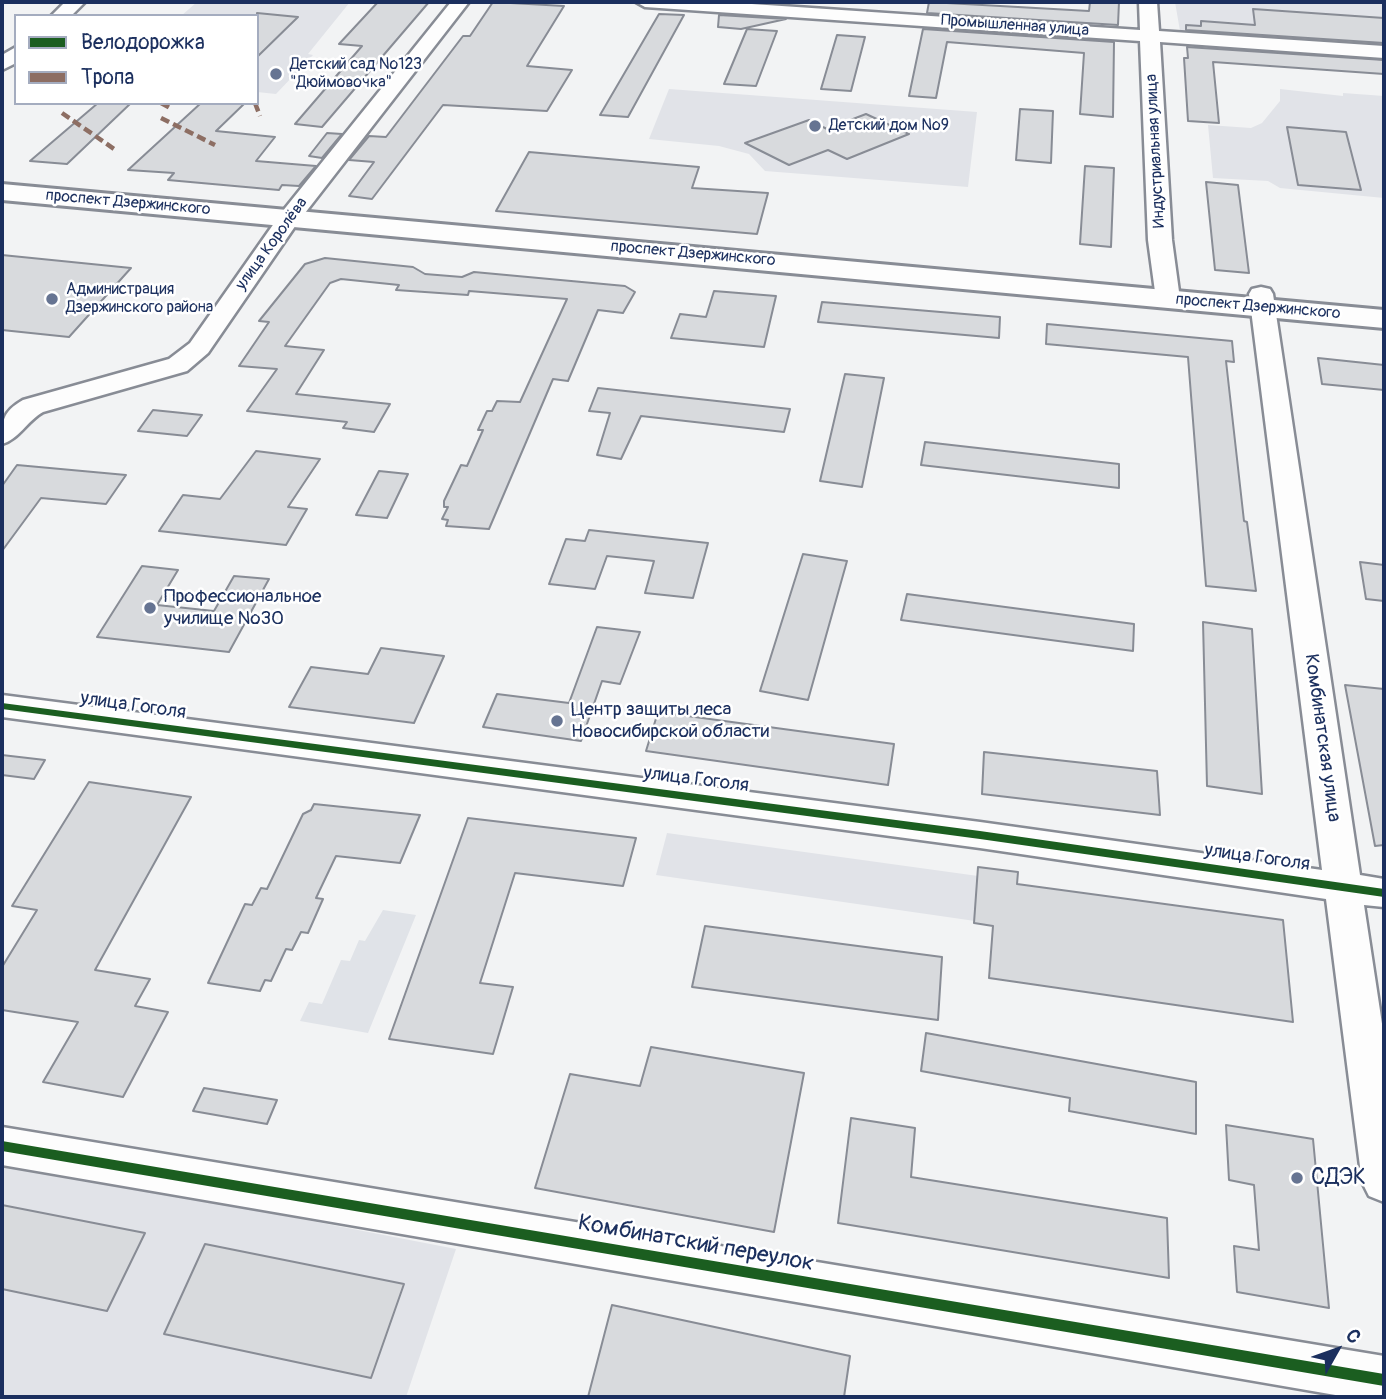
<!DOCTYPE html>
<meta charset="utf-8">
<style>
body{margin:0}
#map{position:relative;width:1386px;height:1399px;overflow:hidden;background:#f2f3f4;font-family:Pangolin,sans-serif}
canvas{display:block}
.frame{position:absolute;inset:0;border:4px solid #1b2f5e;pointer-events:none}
.legend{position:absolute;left:14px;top:14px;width:245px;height:91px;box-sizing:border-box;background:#fff;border:2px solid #a4acbf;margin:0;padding:9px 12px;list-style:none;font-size:21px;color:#1b2f5e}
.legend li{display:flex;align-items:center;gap:14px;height:35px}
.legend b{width:35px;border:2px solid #a4acbf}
.north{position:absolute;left:1302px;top:1315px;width:70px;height:70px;-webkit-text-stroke:5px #fff;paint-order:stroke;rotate:50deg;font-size:19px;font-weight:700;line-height:28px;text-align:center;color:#1b2f5e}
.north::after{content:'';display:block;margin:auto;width:24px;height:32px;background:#1b2f5e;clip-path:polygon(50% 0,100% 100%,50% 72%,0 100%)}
</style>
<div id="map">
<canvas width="1386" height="1399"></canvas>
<div class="frame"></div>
<ul class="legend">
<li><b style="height:9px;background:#1b5e20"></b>Велодорожка</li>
<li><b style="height:9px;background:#8d6e63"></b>Тропа</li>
</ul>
<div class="north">С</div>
</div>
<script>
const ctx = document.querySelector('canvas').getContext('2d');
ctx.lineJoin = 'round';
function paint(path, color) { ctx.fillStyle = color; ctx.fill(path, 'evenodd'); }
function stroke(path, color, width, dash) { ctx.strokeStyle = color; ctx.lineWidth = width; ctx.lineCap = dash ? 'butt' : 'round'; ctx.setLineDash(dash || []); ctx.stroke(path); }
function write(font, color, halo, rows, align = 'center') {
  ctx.font = font + ' Pangolin,sans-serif'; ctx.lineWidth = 5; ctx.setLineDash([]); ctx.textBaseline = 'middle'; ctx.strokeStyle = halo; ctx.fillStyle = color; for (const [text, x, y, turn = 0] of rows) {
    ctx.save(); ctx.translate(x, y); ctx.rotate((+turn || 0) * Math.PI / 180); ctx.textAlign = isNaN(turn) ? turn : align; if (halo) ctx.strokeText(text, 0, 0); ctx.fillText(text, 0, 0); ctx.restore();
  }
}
paint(new Path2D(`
 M197,2H350L308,54L313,55L276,94L257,92V16H181Z
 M1175,2H1384V46L1180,31Z
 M669,89L977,112L968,187L765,171L749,154L719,146L649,139Z
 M1280,89L1343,96V93L1384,96V198L1280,188L1268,181L1213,178L1208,125L1251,128L1262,123L1280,101Z
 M667,833L978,876L975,921L656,875Z
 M2,1161L456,1249L406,1397H2Z`), '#e1e3e8');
paint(new Path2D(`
 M383,910L416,915L368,1033L300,1021L309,1002L322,1004L341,960L350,961L359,940L365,941Z`), '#e0e3e8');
const building = new Path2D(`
 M378,2H429L322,127L295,124L362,46L339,44Z
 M493,2L564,6L527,66L572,70L547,111L443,105L372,199L349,196L374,162L349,160L369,136L386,137L463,36H470Z
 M929,2L1089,11L1090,2H1119L1118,25L927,13Z
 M1253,9L1384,18V43L1186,30V25L1201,26V21L1255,25Z
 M257,13L298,17L257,57Z
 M659,14L684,15L628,117L600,115Z
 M719,15L786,19L741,29L718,27Z
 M747,29L777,31L756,86L724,84Z
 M923,29L1114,42L1113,117L1080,114L1084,53L947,42L936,98L909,96Z
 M837,35L865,37L851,91L821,89Z
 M1187,47L1384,60V74L1213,62L1219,123L1188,121L1184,58H1188Z
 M98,103H131L67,164L30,161Z
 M201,103H245L216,131L275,137L256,161L316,166L299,186L282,185L279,190L168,180L174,173L128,170Z
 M1020,109L1053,111L1051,163L1016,160Z
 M866,114L909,134L847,159L828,150L789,165L745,143L809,120L827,129Z
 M1287,127L1346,132L1361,190L1298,185Z
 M327,133L342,134L322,158L309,156Z
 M529,152L699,167L692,188L768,193L757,234L496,211Z
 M1085,166L1114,168L1111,247L1080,244Z
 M1206,182L1238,185L1249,273L1215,270Z
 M2,255L131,268L69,337L2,330Z
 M325,258L413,267L425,274L462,277L474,272L625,286L635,292L623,313L598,310L568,381L553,379L489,529L446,526L448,520L442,519L448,507H444V501L461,465L467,466L483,430H478L487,411H492L497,401L520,402L567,299L469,291L468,295L396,290L399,285L341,279L330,283L285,346L324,350L296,394L390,404L374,432L343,428L347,422L247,411L277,369L239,366L269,322L259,321L305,264Z
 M714,291L776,296L764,347L671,338L680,314L706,317Z
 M822,302L1000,317L999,338L818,322Z
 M1047,324L1232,341L1234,362L1226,361L1244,521L1247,522L1256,591L1206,586L1188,357L1046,344Z
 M1318,358L1384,365V390L1322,384Z
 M845,374L884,378L862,487L820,481Z
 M598,388L790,409L784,432L641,416L621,459L597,455L610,413L589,411Z
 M153,410L202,415L187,436L138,431Z
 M925,442L1119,464V488L921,465Z
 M256,451L320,459L288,507L307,509L286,545L159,531L183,495L220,499Z
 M17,465L126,475L106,504L41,498L2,551V486Z
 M379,471L408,474L387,518L356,515Z
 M589,530L708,543L693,598L645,593L654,561L607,556L595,589L549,584L566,539L585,541Z
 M803,554L847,561L808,700L760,691Z
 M1360,562L1384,565V601L1366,599Z
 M142,566L178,570L157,605L214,611L234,576L269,579L229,652L97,637Z
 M907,594L1134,624L1133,651L901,620Z
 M1203,622L1252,629L1262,794L1207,786Z
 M597,627L640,632L620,684L602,681L581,741L483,727L497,694L569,703Z
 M381,648L444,656L414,723L289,707L311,667L368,674Z
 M1345,685L1384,689V845L1375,846Z
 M658,712L894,744L888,785L646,751Z
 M984,752L1157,771L1160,815L982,794Z
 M2,755L45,760L34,779L2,775Z
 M89,782L191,797L95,970L150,979L135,1006L168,1012L123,1097L43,1082L78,1022L2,1010V967L37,910L12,906Z
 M314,804L420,815L400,863L336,856L316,898L323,899L308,933L301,932L292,950L286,949L271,981L265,980L260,991L208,983L245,904L252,905L261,888L267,889L303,814L311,810Z
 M468,818L636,838L623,886L515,873L480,983L513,987L493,1054L389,1039Z
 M978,867L1018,872L1017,884L1283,920L1293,1022L989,978L993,926L974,923Z
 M705,926L942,957L938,1020L692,987Z
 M926,1033L1196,1082V1134L1069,1111L1070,1098L921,1071Z
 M651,1047L804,1073L774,1232L535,1188L570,1074L640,1086Z
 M204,1088L277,1100L267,1124L193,1111Z
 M851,1118L915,1128L911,1177L1167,1218L1169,1278L838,1223Z
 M1226,1125L1313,1139L1329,1308L1237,1292L1234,1246L1259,1250L1254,1185L1229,1180Z
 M2,1205L145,1233L107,1311L2,1289Z
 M205,1244L404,1284L371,1378L164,1334Z
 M612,1305L850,1356L844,1397H588Z`);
paint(building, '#d8dadd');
stroke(building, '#888c95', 2);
const minor = new Path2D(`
 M65,2H85L71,16H51Z
 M451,2H469L298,222L208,353L187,371L43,412C27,421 18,440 2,444C2,421 2,412 23,400L169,359L190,343L282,212Z
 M636,2H722L1140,30L1139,2H1157L1159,31L1384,46V58L1160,42L1172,240L1180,299L1177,304H1159L1156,299L1148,240L1140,41L645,7Z
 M16,47V63L2,70V55Z
 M1261,287L1270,289L1273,294L1360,875L1384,879V907L1364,905L1384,1037V1202L1369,1196L1362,1182L1326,899L980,848L2,717V695L980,822L1322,870L1249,294L1252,289Z
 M2,1127L1384,1356V1397H1347L2,1165Z`);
const major = new Path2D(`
 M2,184L1384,310V328L2,200Z`);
stroke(minor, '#888c95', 5);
stroke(major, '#888c95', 6);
paint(minor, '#fdfdfd');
paint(major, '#fdfdfd');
stroke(new Path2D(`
 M161,103L170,108
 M255,103L260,116
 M62,113L117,151
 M161,118L215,145`), '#8d6e63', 4.5, [9, 4.5]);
paint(new Path2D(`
 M2,703L980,831L1384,889V897L980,839L2,709Z
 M2,1141L1384,1374V1386L2,1151Z`), '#1b5e20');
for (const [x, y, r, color] of [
 [276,74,7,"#667492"],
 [815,126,7,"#667492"],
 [52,299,7,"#667492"],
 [150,608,7,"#667492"],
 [557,721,7,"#667492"],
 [1297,1178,7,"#667492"]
]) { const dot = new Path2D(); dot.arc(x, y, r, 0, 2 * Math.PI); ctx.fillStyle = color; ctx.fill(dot); stroke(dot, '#fff', 2.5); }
write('16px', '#1b2f5e', '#fff', [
 ["Промышленная улица",1015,26,4],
 ["Индустриальная улица",1156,151,-93],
 ["проспект Дзержинского",128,203,5],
 ["улица Королёва",272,244,-54],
 ["проспект Дзержинского",693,254,5],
 ["проспект Дзержинского",1258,307,5]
]);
write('16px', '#1b2f5e', '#fff', [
 ["Детский сад №123",290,65],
 ["\"Дюймовочка\"",290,83],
 ["Детский дом №9",829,126],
 ["Администрация",66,290],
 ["Дзержинского района",66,308]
], 'left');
write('19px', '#1b2f5e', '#fff', [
 ["Профессиональное",164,597],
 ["училище №30",164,619],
 ["Центр защиты леса",571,710],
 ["Новосибирской области",571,732]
], 'left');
write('19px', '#1b2f5e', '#fff', [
 ["улица Гоголя",133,706,8],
 ["Комбинатская улица",1322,738,82],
 ["улица Гоголя",696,780,7],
 ["улица Гоголя",1257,858,8]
]);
write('23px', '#1b2f5e', '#fff', [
 ["СДЭК",1311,1178]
], 'left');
write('23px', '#1b2f5e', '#fff', [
 ["Комбинатский переулок",696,1244,10]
]);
</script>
